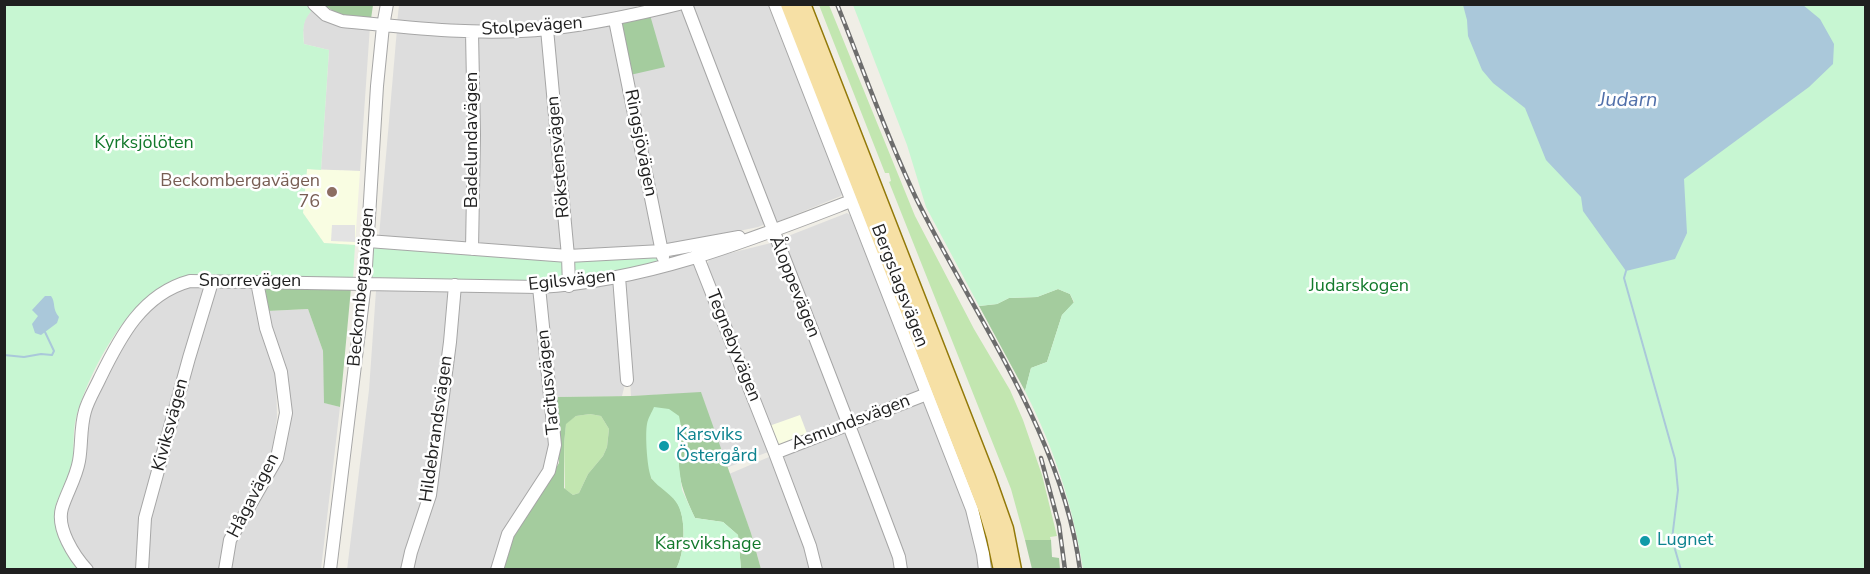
<!DOCTYPE html>
<meta charset="utf-8">
<style>
body{margin:0}
#map{position:relative;width:1870px;height:574px;overflow:hidden;background:#f0eee6;font-family:"Nunito Sans",sans-serif}
canvas{display:block}
.frame{position:absolute;inset:0;border:6px solid #1f1f1f;pointer-events:none}
</style>
<div id="map">
<canvas width="1870" height="574"></canvas>
<div class="frame"></div>
</div>
<script>
const ctx = document.querySelector('canvas').getContext('2d');
ctx.lineJoin = 'round';
function paint(path, color) { ctx.fillStyle = color; ctx.fill(path, 'evenodd'); }
function stroke(path, color, width, dash) { ctx.strokeStyle = color; ctx.lineWidth = width; ctx.lineCap = dash ? 'butt' : 'round'; ctx.setLineDash(dash || []); ctx.stroke(path); }
function write(font, color, halo, rows, align = 'center') {
  ctx.font = font + ' "Nunito Sans",sans-serif'; ctx.lineWidth = 5; ctx.setLineDash([]); ctx.textBaseline = 'middle'; ctx.strokeStyle = halo; ctx.fillStyle = color; for (const [text, x, y, turn = 0] of rows) {
    ctx.save(); ctx.translate(x, y); ctx.rotate((+turn || 0) * Math.PI / 180); ctx.textAlign = isNaN(turn) ? turn : align; if (halo) ctx.strokeText(text, 0, 0); ctx.fillText(text, 0, 0); ctx.restore();
  }
}
paint(new Path2D(`
 M636,4L638,9L564,23L472,28L397,24L399,5Z
 M693,4L768,5L843,193L841,196L777,222L772,221L691,5Z
 M314,8L370,26L360,171L321,170L329,50L304,44L303,29L305,18Z
 M676,10L682,11L689,24L765,221L763,225L758,227L667,246L665,244L630,75L650,15Z
 M605,24L611,27L657,244L654,248L576,252L570,248L552,32Z
 M397,29L465,35L469,38L467,239L464,242L379,236Z
 M538,34L542,36L563,245L559,250L479,244L475,239L476,38Z
 M847,213L850,215L921,393L853,419L781,241L783,238Z
 M771,243L775,248L842,421L776,449L707,264L710,258Z
 M692,264H696L768,452L726,468L701,393L631,396L624,283L627,279L673,270Z
 M612,283L617,287L624,388L622,396L556,397L545,294L549,291Z
 M201,286L205,291L137,569H92L85,561L68,531L65,517L89,411L114,355L147,307L179,288Z
 M249,286L254,289L276,373L277,417L272,455L221,569L145,570L148,518L213,293L217,287Z
 M378,288L450,289L428,495L405,569L347,570L369,390L376,291Z
 M461,289L532,290L535,294L552,445L546,471L494,569L412,570L459,293Z
 M308,309L323,351L325,403L340,407L321,569L228,570L233,541L284,441L267,311Z
 M923,400L965,507L978,548L982,569H906L853,430L856,424Z
 M846,432L898,569H821L780,457Z
 M769,457L773,460L812,569H761L751,533L729,474Z`), '#ddd');
paint(new Path2D(`
 M307,169L360,171L355,245L324,243L303,213Z
 M800,415L808,436L777,448L769,426Z`), '#f9fde2');
paint(new Path2D(`
 M819,5H829L915,216L974,329L1010,390L1023,420L1042,475L1057,536L1050,537L1051,540H1025L1011,489L889,182L891,181L889,173H885Z
 M590,414L601,416L609,429L607,447L603,456L588,474L579,493L573,495L565,489L564,444L566,423L576,416Z`), '#c2e6b0');
paint(new Path2D(`
 M324,5H373L371,19L338,14Z
 M650,15L665,67L630,75L620,22Z
 M271,287L351,288L340,407L324,403L323,351L308,309L267,311L264,293L265,290Z
 M1058,289L1070,294L1074,303L1062,315L1047,362L1031,368L1025,391L979,306L997,304L1009,298L1037,297Z
 M701,392L751,533L761,569H741L738,535L723,522L695,518C680,486 674,466 682,431L651,478C659,485 670,492 676,501C687,516 685,554 676,569L501,570L512,537L559,463L556,397L631,396ZM590,414L601,416L609,429L607,447L603,456L588,474L579,493L573,495L564,488V444L566,424L576,416Z
 M1025,540H1051L1052,557L1059,558L1060,569H1032Z`), '#a4cc9e');
paint(new Path2D(`
 M4,5H311L314,8C302,21 303,27 304,44L329,50L321,170L307,169L303,213L324,243L355,245L353,279H180C130,292 89,371 76,418C72,433 75,449 72,464C69,479 60,493 55,507C53,530 69,550 79,569H5Z
 M853,5H1865V569H1083C1073,506 1054,448 1025,391L1031,368L1047,362L1062,315L1074,302L1070,294L1058,289L1037,297L1009,298L997,304L979,306L926,207L907,145Z
 M372,246L658,255L660,263C626,271 591,280 555,281C494,283 431,280 370,277Z
 M654,407L669,409L679,416L682,431L679,445V466L682,490L695,518L723,522L738,535L741,569H676C685,553 687,517 676,502C670,493 659,488 652,479C647,471 645,434 647,424C648,418 652,412 654,407Z`), '#c7f6d2');
paint(new Path2D(`
 M332,225H355V242L331,241Z`), '#e3e3e3');
paint(new Path2D(`
 M1463,5H1803L1820,19L1834,44L1833,64L1809,87L1684,179L1687,233L1675,259L1626,271L1583,211L1581,197L1546,160L1525,108L1493,83L1482,70L1468,36L1467,20Z
 M45,296H51C56,303 52,309 59,317L57,323L41,335L35,333L32,324L38,316L32,310Z`), '#aac8da');
stroke(new Path2D(`
 M1626,271L1624,278L1675,459L1678,490L1672,539L1681,570
 M4,355L24,357L41,354L52,355L54,351L45,332`), '#aac8da', 2);
const minor = new Path2D(`
 M314,4L326,15L342,21C410,28 480,36 548,29C593,24 635,15 679,4
 M686,4C756,189 830,372 899,557L901,570
 M775,4L972,509L983,554L985,570
 M615,20L663,257
 M547,29L568,256L569,286
 M368,241L568,256L662,251L739,237
 M472,249L474,135L472,32
 M698,258L775,453L810,546L816,570
 M619,277L627,380
 M775,453L927,394
 M87,570C74,556 56,528 62,508C67,492 76,478 79,461C82,445 80,428 85,411C88,400 95,389 100,378C120,337 142,294 190,281L539,287C648,281 750,240 851,201
 M142,570L145,518L189,358L212,282
 M225,570L230,540L277,458L286,413L281,372L266,328L257,282
 M330,570L365,283L377,86L383,26L387,4
 M407,570L411,552L430,495L450,342L455,285
 M497,570L508,534L549,471L555,445L539,287`);
const major = new Path2D(`
 M789,4L987,510L995,537L1002,570
 M802,4L987,478L1005,529L1013,570`);
stroke(minor, '#a6a6a6', 14);
stroke(major, '#927909', 19);
stroke(minor, '#fff', 12);
stroke(major, '#f6e0a5', 16);
const rail = new Path2D(`
 M837,4C863,69 886,135 916,198C974,316 1063,436 1080,570
 M1041,458L1059,525L1065,570`);
stroke(rail, '#6d6d6d', 4.5);
stroke(rail, '#fff', 2, [7]);
for (const [x, y, r, color] of [
 [332,192,6,"#8d6e63"],
 [664,446,6,"#0f9aa8"],
 [1645,541,6,"#0f9aa8"]
]) { const dot = new Path2D(); dot.arc(x, y, r, 0, 2 * Math.PI); ctx.fillStyle = color; ctx.fill(dot); stroke(dot, '#fff', 2); }
write('18px', '#1f1f1f', '#fff', [
 ["Stolpevägen",532,27,-4],
 ["Badelundavägen",473,140,-90],
 ["Ringsjövägen",640,143,79],
 ["Rökstensvägen",559,157,-95],
 ["Egilsvägen",572,281,-6],
 ["Snorrevägen",250,282],
 ["Bergslagsvägen",899,286,69],
 ["Beckombergavägen",362,287,-85],
 ["Åloppevägen",794,287,68],
 ["Tegnebyvägen",733,346,68],
 ["Tacitusvägen",549,382,-96],
 ["Asmundsvägen",851,423,-21],
 ["Kiviksvägen",171,425,-75],
 ["Hildebrandsvägen",437,429,-82],
 ["Hågavägen",254,496,-63]
]);
write('18px', '#12792b', '#fff', [
 ["Kyrksjölöten",144,144],
 ["Judarskogen",1359,287],
 ["Karsvikshage",708,545]
]);
write('18px', '#785e54', '#fff', [
 ["Beckombergavägen",320,182],
 ["76",320,203]
], 'right');
write('18px', '#0d838f', '#fff', [
 ["Karsviks",676,436],
 ["Östergård",676,457],
 ["Lugnet",1657,541]
], 'left');
write('italic 20px', '#5170aa', '#fff', [
 ["Judarn",1628,101]
]);
</script>
